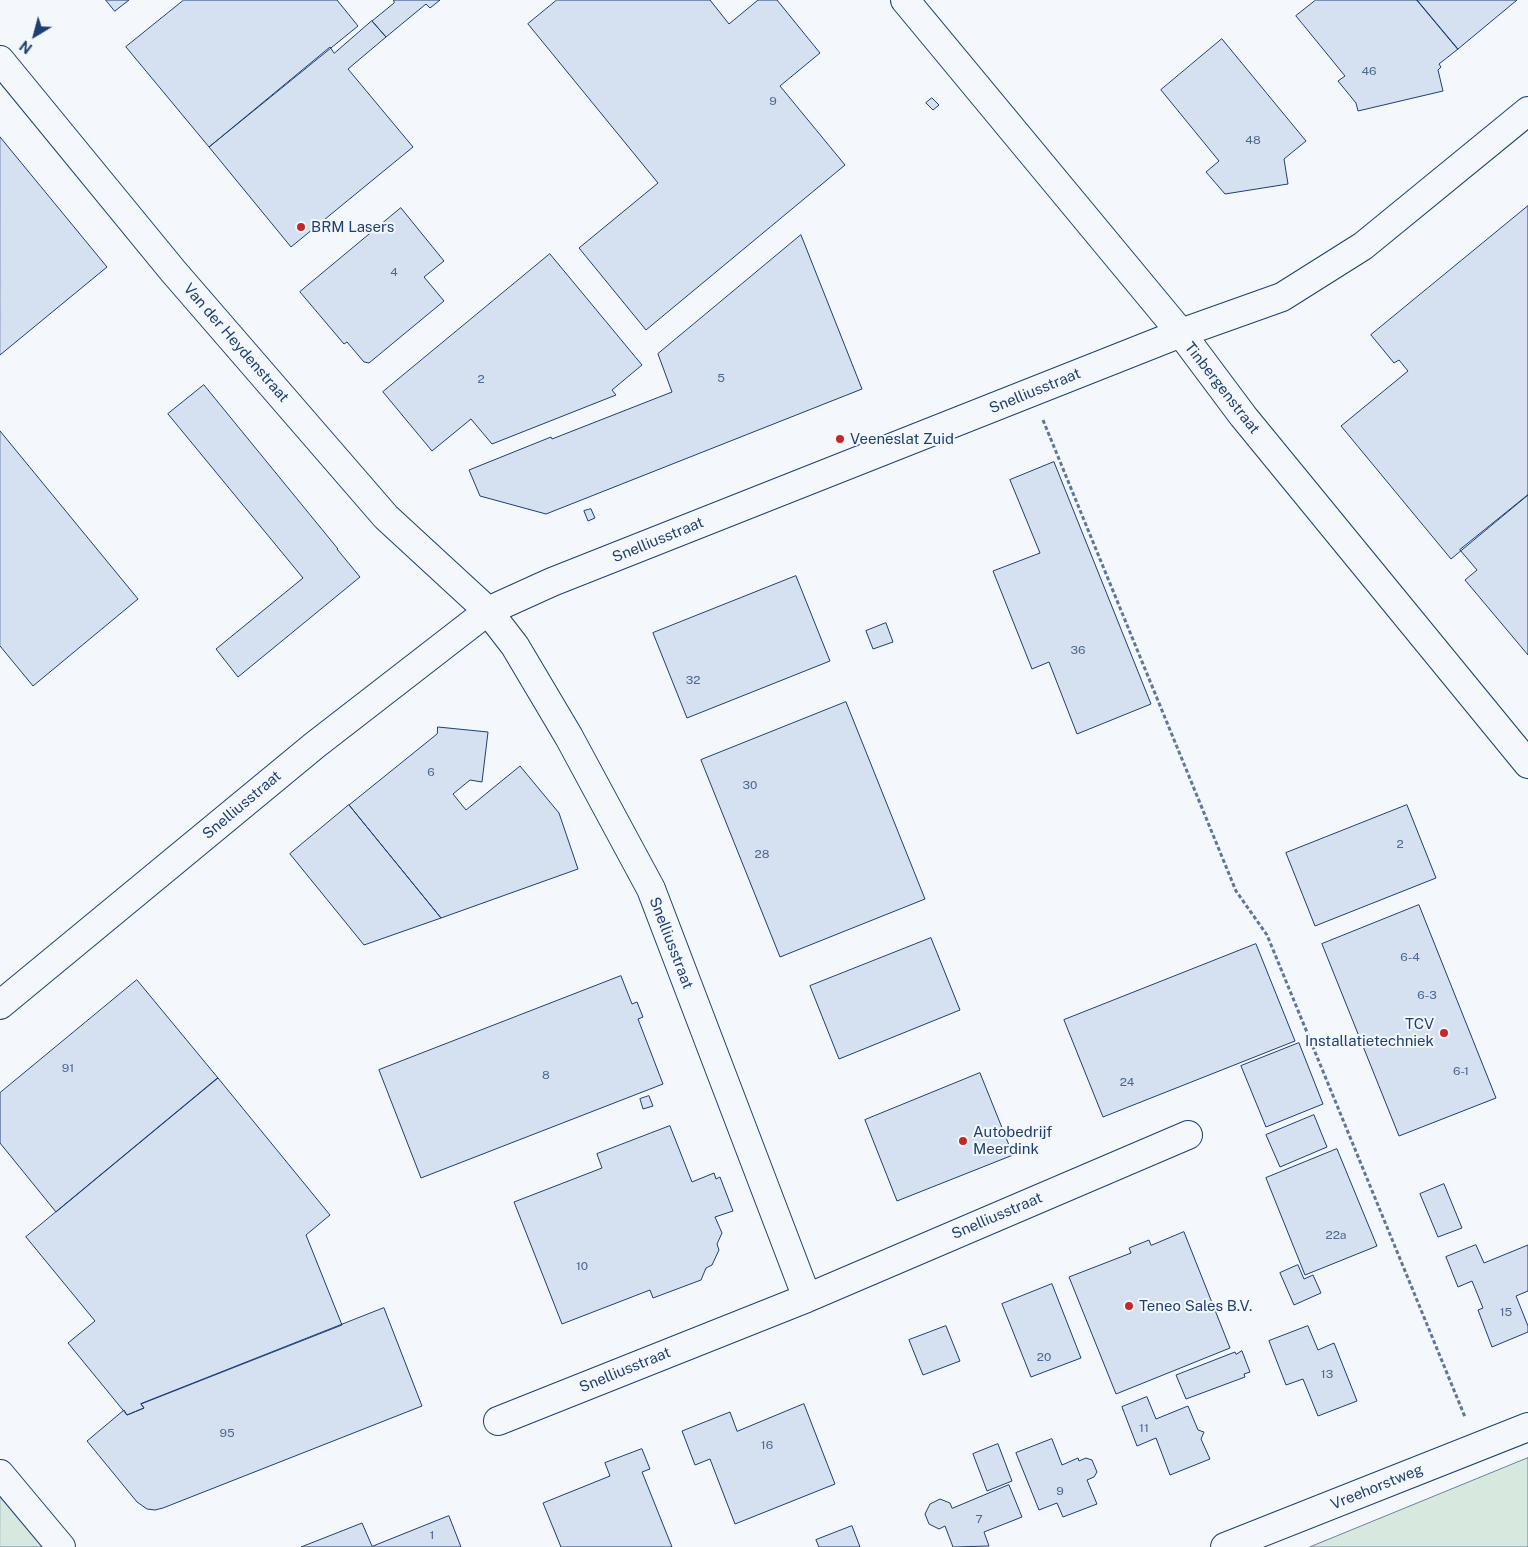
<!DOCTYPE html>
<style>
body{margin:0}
#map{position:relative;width:1528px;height:1547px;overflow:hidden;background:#f4f7fb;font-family:"Public Sans",sans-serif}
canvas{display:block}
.north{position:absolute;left:10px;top:10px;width:50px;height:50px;-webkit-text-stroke:4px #f4f7fb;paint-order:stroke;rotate:217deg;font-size:14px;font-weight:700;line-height:20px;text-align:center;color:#1d3f73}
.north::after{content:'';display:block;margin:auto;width:18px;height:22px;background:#1d3f73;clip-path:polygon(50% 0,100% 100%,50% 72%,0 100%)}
</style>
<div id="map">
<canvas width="1528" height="1547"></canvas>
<div class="north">N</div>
</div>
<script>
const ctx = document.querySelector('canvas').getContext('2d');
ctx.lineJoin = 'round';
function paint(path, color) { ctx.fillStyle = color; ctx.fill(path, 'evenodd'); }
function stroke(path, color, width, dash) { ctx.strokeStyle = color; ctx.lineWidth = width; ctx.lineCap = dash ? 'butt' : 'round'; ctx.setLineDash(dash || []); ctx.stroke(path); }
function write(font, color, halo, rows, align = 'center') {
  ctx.font = font + ' "Public Sans",sans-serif'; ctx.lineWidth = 4; ctx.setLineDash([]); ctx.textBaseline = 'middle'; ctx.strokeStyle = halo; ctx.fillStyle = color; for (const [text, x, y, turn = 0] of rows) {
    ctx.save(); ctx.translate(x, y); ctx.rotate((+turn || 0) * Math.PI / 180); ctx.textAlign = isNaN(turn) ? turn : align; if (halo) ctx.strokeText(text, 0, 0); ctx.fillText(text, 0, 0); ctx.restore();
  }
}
const green = new Path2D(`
 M1528,1458V1547H1310Z
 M0,1492L45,1547H0Z`);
paint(green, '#d7e8df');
stroke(green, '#687fa3', 1);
const building = new Path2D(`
 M106,0H129L115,11Z
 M184,0H337L358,26L209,147L126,47Z
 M394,0H440L430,8L426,4L386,37L372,21L394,3Z
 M557,0H710L729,24L758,0H777L820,53L780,86L845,165L646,330L579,248L658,183L528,24Z
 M1316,0H1417L1458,49L1439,64L1441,67L1438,70L1443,91L1358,111L1356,103L1338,81L1345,76L1296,16Z
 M1417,0H1517L1458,49Z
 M372,21L386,37L348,69L413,147L291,247L209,147L330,47L334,53Z
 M1222,39L1306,141L1284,159L1288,184L1225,194L1206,172L1219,161L1161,90Z
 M932,98L939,105L933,110L926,103Z
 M0,137L107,267L0,355Z
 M1528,206V495L1451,559L1341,426L1408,371L1399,360L1394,363L1371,335Z
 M401,208L444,261L424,277L444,301L369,363L364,362L347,342L344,344L300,292Z
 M801,235L862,389L546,514L480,496L469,470L551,437L552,439L672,392L658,354Z
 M550,254L642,365L612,390L616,395L492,444L471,419L432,451L383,392Z
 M204,385L338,549H337L360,577L238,677L216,649L303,578L168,414Z
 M0,431L138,599L33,686L0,646Z
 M1054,462L1151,704L1077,734L1049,662L1032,669L993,571L1040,553L1010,480Z
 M1528,495V655L1465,580L1477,570L1460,550Z
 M591,509L595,518L588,521L584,511Z
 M796,576L830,661L687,718L653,633Z
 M886,623L893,642L873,649L866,631Z
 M846,702L925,899L780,957L701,760Z
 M438,727L488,732L482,782L470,780L453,794L466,810L520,766L559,813L578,869L441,918L349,805L437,734Z
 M349,805L441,918L364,945L290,854Z
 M1407,805L1436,878L1315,926L1286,853Z
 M1419,905L1496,1098L1399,1136L1322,944Z
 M931,938L960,1010L839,1059L810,986Z
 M1256,944L1295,1041L1103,1117L1064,1020Z
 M621,976L632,1004L637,1002L643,1017L638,1019L663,1084L421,1178L379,1070Z
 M137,980L218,1078L56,1212L0,1143V1093Z
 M1299,1043L1323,1104L1266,1127L1241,1066Z
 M980,1073L1013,1155L897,1201L865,1120Z
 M218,1078L330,1215L306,1235L342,1325L141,1404L144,1408L127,1415L68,1343L95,1321L26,1237Z
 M649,1096L653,1106L643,1109L640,1099Z
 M1314,1115L1327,1147L1280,1167L1266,1135Z
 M670,1126L692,1182L714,1173L716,1179L720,1177L733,1211L715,1217L722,1233L717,1244L719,1250L712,1265L706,1268L701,1280L653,1298L650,1290L562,1324L514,1202L602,1168L597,1154Z
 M1337,1149L1377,1246L1305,1275L1266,1178Z
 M1444,1184L1462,1228L1438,1237L1420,1194Z
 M1184,1232L1230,1348L1116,1394L1069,1277L1131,1253L1129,1248L1149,1240L1151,1245Z
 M1476,1245L1484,1263L1528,1245V1291L1516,1296L1528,1326V1332L1492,1347L1478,1310L1483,1308L1472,1281L1458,1287L1446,1257Z
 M1298,1265L1304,1279L1313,1275L1321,1293L1294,1305L1280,1273Z
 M1052,1284L1081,1358L1031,1377L1002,1304Z
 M384,1308L422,1406L163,1508L155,1510L147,1509L137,1502L87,1441L124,1410L127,1415L144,1408L141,1404Z
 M946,1326L960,1361L923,1375L909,1340Z
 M1308,1326L1318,1350L1334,1343L1357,1401L1318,1416L1303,1379L1286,1385L1269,1341Z
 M1242,1351L1250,1372L1244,1374L1245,1377L1186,1399L1176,1375L1235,1352L1236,1354Z
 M1147,1397L1156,1419L1188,1406L1198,1430L1204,1432L1201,1439L1210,1459L1170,1475L1156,1438L1137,1446L1122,1407Z
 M804,1404L835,1484L735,1524L710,1459L695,1465L682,1431L730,1412L737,1431Z
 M1052,1439L1062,1465L1078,1458L1079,1461L1086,1458L1092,1460L1097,1472L1094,1477L1087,1480L1097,1504L1063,1517L1057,1503L1039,1510L1016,1453Z
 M998,1444L1012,1481L987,1491L973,1454Z
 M642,1449L650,1469L642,1472L672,1547H561L543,1503L610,1476L605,1463Z
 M1009,1485L1022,1517L984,1532L989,1546L953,1547L945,1526L939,1529L929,1524L925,1514L930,1504L940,1499L950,1503L952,1508Z
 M449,1516L461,1547H301L362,1523L372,1546Z
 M852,1526L860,1547H819L816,1540Z`);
paint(building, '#d5e0f0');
stroke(building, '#1d3f73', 1);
const minor = new Path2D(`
 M905,0L1181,333L1243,416L1528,764
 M0,60L173,271L386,517L488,611L515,646L569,737L651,889L807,1298
 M0,1005L315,745L488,611L552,582L1181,333L1282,297L1363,246L1528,111
 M498,1421L807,1298L1188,1135
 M0,1474L61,1547
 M1225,1547L1528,1427`);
stroke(minor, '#1d3f73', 30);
stroke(new Path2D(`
 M1043,420L1236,891L1267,935L1465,1417`), '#5e769c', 3, [4, 2.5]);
stroke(minor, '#f4f7fb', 28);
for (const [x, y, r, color] of [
 [301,227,5,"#c62828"],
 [840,439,5,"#c62828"],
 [1444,1033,5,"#c62828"],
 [963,1141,5,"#c62828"],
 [1129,1306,5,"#c62828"]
]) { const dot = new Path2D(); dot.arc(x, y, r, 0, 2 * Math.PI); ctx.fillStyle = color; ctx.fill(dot); stroke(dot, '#f4f7fb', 2); }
write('12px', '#4b6792', null, [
 ["46",1369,71],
 ["9",773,101],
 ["48",1253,140],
 ["4",394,272],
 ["5",721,378],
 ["2",481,379],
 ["36",1078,650],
 ["32",693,680],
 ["6",431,772],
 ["30",750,785],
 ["2",1400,844],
 ["28",762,854],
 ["6-4",1410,957],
 ["6-3",1427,995],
 ["91",68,1068],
 ["6-1",1461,1071],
 ["8",546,1075],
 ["24",1127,1082],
 ["22a",1336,1235],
 ["10",582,1266],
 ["15",1506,1312],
 ["20",1044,1357],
 ["13",1327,1374],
 ["11",1144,1428],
 ["95",227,1433],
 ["16",767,1445],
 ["9",1060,1491],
 ["7",979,1519],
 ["1",432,1535]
]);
write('15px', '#1d3f73', '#f4f7fb', [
 ["BRM Lasers",311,227],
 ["Veeneslat Zuid",850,439],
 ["TCV",1434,1024,"right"],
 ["Installatietechniek",1434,1041,"right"],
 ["Autobedrijf",973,1132],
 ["Meerdink",973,1149],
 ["Teneo Sales B.V.",1139,1306]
], 'left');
write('15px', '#1d3f73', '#f4f7fb', [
 ["Van der Heydenstraat",236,343,49],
 ["Tinbergenstraat",1222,388,52],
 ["Snelliusstraat",1035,391,-22],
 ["Snelliusstraat",658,540,-22],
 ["Snelliusstraat",242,805,-40],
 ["Snelliusstraat",671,943,69],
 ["Snelliusstraat",997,1216,-23],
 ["Snelliusstraat",625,1370,-22],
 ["Vreehorstweg",1377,1487,-22]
]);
</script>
